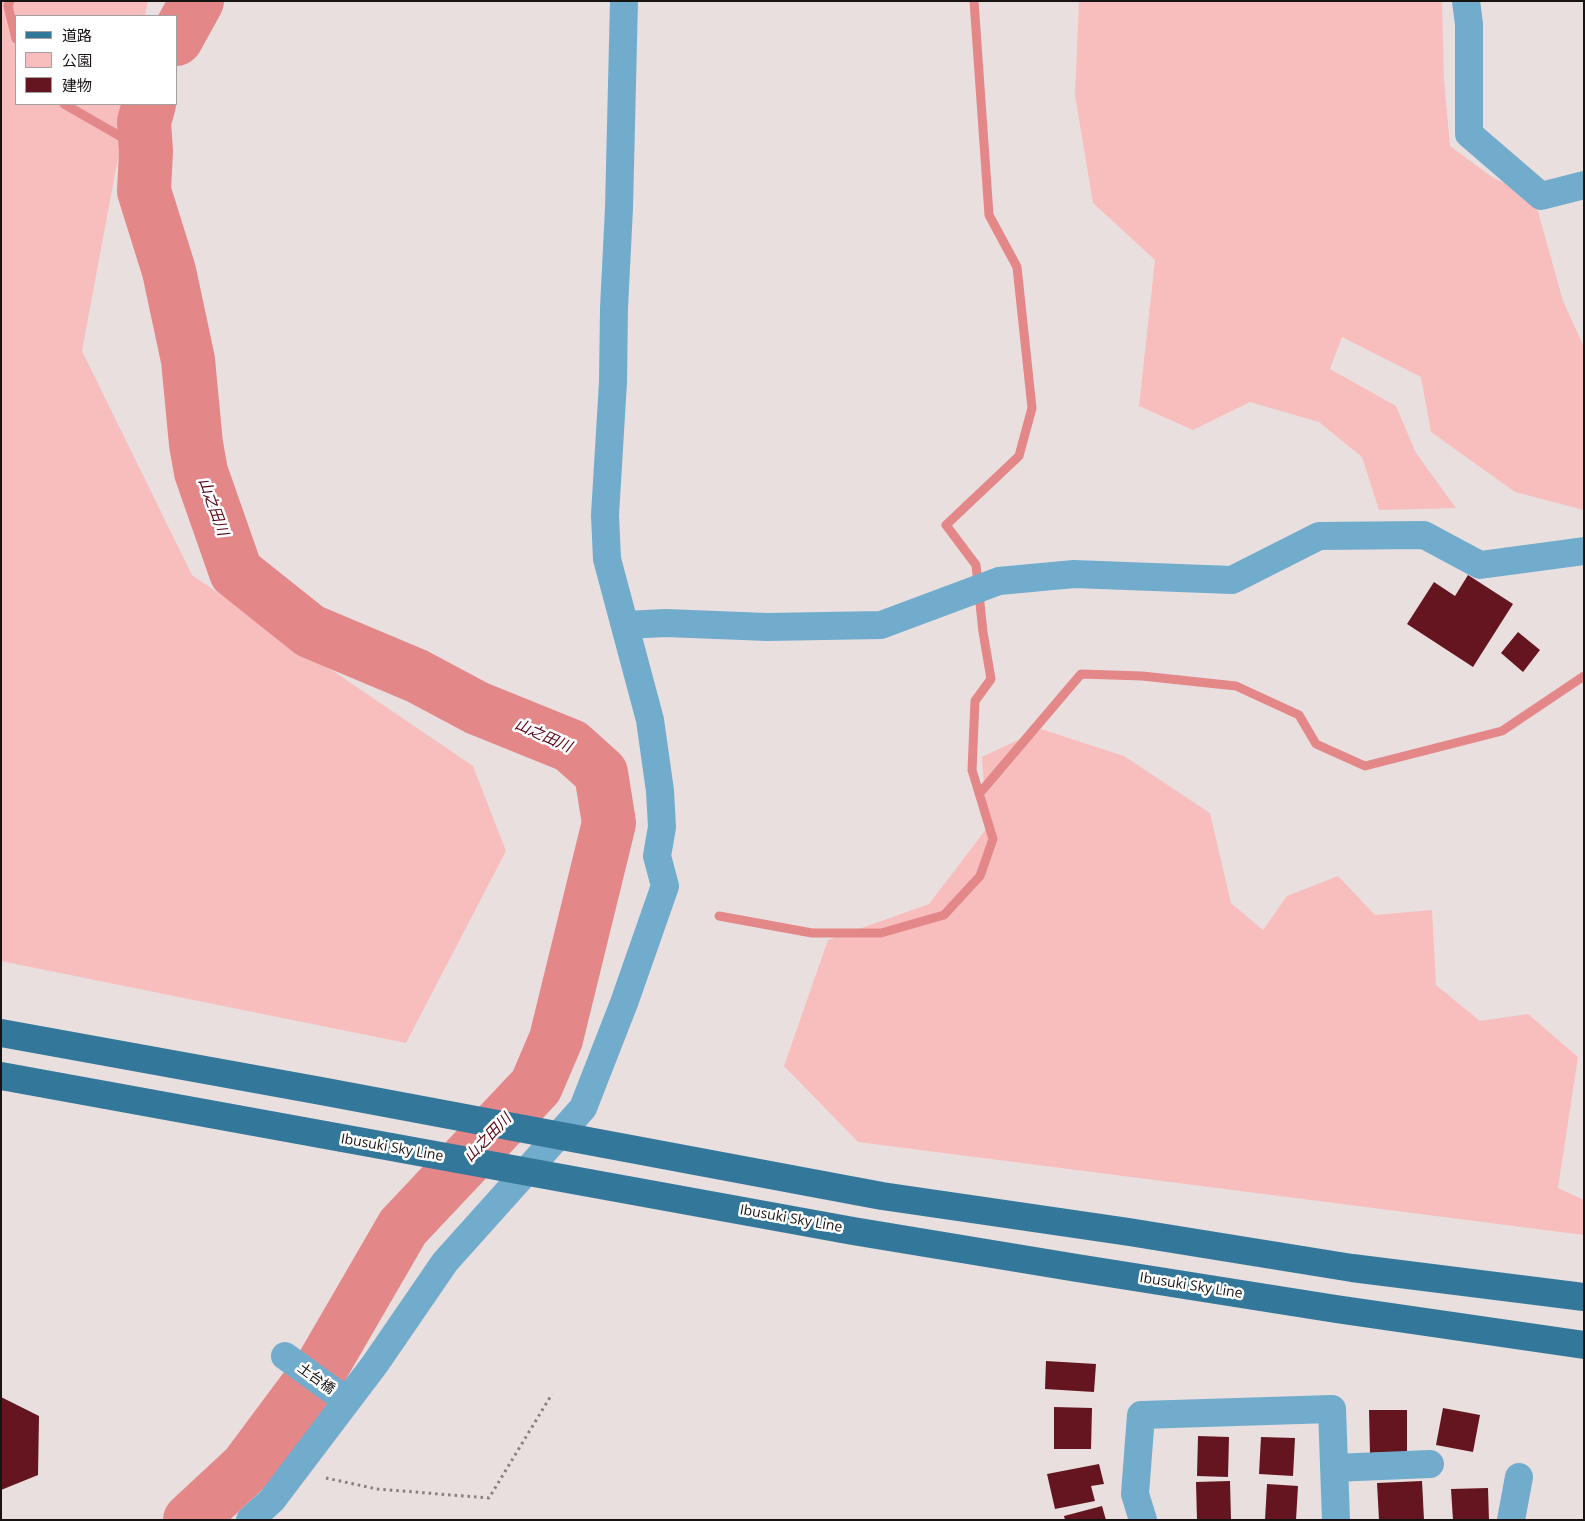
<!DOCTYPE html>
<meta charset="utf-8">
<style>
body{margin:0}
#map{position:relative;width:1585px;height:1521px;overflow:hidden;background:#e9dfdf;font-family:"Open Sans","Noto Sans JP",sans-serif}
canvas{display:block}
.frame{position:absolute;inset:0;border:2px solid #171313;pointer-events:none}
.legend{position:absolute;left:15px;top:15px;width:162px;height:90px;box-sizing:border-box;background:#fff;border:1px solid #a2a1a1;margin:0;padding:6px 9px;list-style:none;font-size:15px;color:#171313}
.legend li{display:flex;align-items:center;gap:10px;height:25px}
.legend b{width:25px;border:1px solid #a2a1a1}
</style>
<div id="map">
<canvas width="1585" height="1521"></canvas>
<div class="frame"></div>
<ul class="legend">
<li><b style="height:6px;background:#33789b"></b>道路</li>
<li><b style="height:14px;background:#f8bebe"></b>公園</li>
<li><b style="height:14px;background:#65151f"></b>建物</li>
</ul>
</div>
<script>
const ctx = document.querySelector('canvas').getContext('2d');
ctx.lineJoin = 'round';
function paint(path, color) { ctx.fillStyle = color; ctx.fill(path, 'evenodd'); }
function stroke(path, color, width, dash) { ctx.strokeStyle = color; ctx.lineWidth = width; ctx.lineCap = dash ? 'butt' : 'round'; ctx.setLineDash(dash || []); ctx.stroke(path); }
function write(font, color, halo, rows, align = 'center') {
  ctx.font = font + ' "Open Sans","Noto Sans JP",sans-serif'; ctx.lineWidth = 5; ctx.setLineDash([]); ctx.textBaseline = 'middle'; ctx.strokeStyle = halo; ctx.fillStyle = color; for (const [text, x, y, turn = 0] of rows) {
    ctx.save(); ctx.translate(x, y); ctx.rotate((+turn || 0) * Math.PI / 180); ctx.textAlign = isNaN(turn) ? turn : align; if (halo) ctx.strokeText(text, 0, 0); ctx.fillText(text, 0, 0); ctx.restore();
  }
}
paint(new Path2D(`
 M1,1H148L145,16H16V104H128L82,351L192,575L473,766L506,851L406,1043L1,961Z
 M1079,1H1442L1444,80L1450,146L1492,177L1534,197L1563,301L1584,347V510L1515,492L1431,432L1421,377L1342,337L1330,369L1396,406L1416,453L1456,508L1379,510L1362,457L1319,422L1250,402L1193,430L1139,406L1155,260L1093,203L1075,95Z
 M1041,729L1124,756L1210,813L1231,903L1263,930L1287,896L1338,876L1375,915L1432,910L1436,985L1480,1021L1528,1014L1578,1057L1558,1188L1584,1200V1235L858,1142L784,1066L828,940L929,904L987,828L982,757Z`), '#f8bebe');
stroke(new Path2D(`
 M10,1L8,6L16,39
 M64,104L146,151
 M979,794L1081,674L1142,676L1236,686L1299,715L1316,744L1365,766L1502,731L1584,676
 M719,916L812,933H881L944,915L980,876L993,839L972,770L975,701L991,679L983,632L976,565L946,525L1019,456L1032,408L1017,267L989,215L974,1`), '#e38789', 9);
stroke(new Path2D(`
 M176,39L197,1
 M149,104L144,122L146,151L144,191L169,271L188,360L196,444L201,472L236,572L310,631L417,676L477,708L571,746L601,773L609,823L556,1039L536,1086L403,1227L323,1365L247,1467L190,1520`), '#e38789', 54);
paint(new Path2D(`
 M1468,575L1513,604L1473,667L1407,624L1434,582L1455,596Z
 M1518,632L1540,650L1523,672L1501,653Z
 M1046,1361L1096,1364L1094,1392L1045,1389Z
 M1,1397L39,1416L38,1475L1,1490Z
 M1054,1407L1092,1408L1091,1449H1054Z
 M1443,1408L1480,1415L1473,1452L1436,1445Z
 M1369,1410H1407V1452L1370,1453Z
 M1198,1436L1229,1437L1228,1477L1197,1476Z
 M1261,1437L1295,1438L1293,1476L1259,1474Z
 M1099,1464L1104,1484L1091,1486L1095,1501L1055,1509L1047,1474Z
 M1230,1481L1231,1520H1197L1196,1482Z
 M1422,1481L1424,1520H1379L1377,1483Z
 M1267,1484L1298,1486L1296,1520H1265Z
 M1488,1488L1489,1520H1453L1451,1489Z
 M1102,1506L1106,1520H1065L1064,1516Z`), '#65151f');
stroke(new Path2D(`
 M326,1478L377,1489L489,1498L552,1394`), '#867f7f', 3, [2.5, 4]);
stroke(new Path2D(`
 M1466,1L1469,24V134L1541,196L1584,185
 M625,625L666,623L767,627L881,625L999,581L1074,574L1232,580L1319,536L1424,535L1480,565L1584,551
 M285,1356L347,1401
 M1334,1468L1430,1464
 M250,1520L272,1500L375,1364L445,1262L583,1108L624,1003L665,886L657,856L662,827L660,791L650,720L607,559L605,515L613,382L614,308L619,208L624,1
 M1143,1520L1135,1494L1141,1415L1332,1409L1336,1520
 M1511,1520L1519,1477`), '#71accd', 28);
stroke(new Path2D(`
 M1,1033L321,1091L882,1196L1129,1232L1352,1268L1584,1297
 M1,1076L853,1231L1077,1268L1336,1309L1584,1345`), '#33789b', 28);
write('14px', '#171313', '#fff', [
 ["Ibusuki Sky Line",392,1148,10],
 ["Ibusuki Sky Line",791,1219,10],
 ["Ibusuki Sky Line",1191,1286,9],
 ["土台橋",316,1379,36]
]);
write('italic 15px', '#580415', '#fff', [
 ["山之田川",213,507,70],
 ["山之田川",543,736,24],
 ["山之田川",488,1138,-46]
]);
</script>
